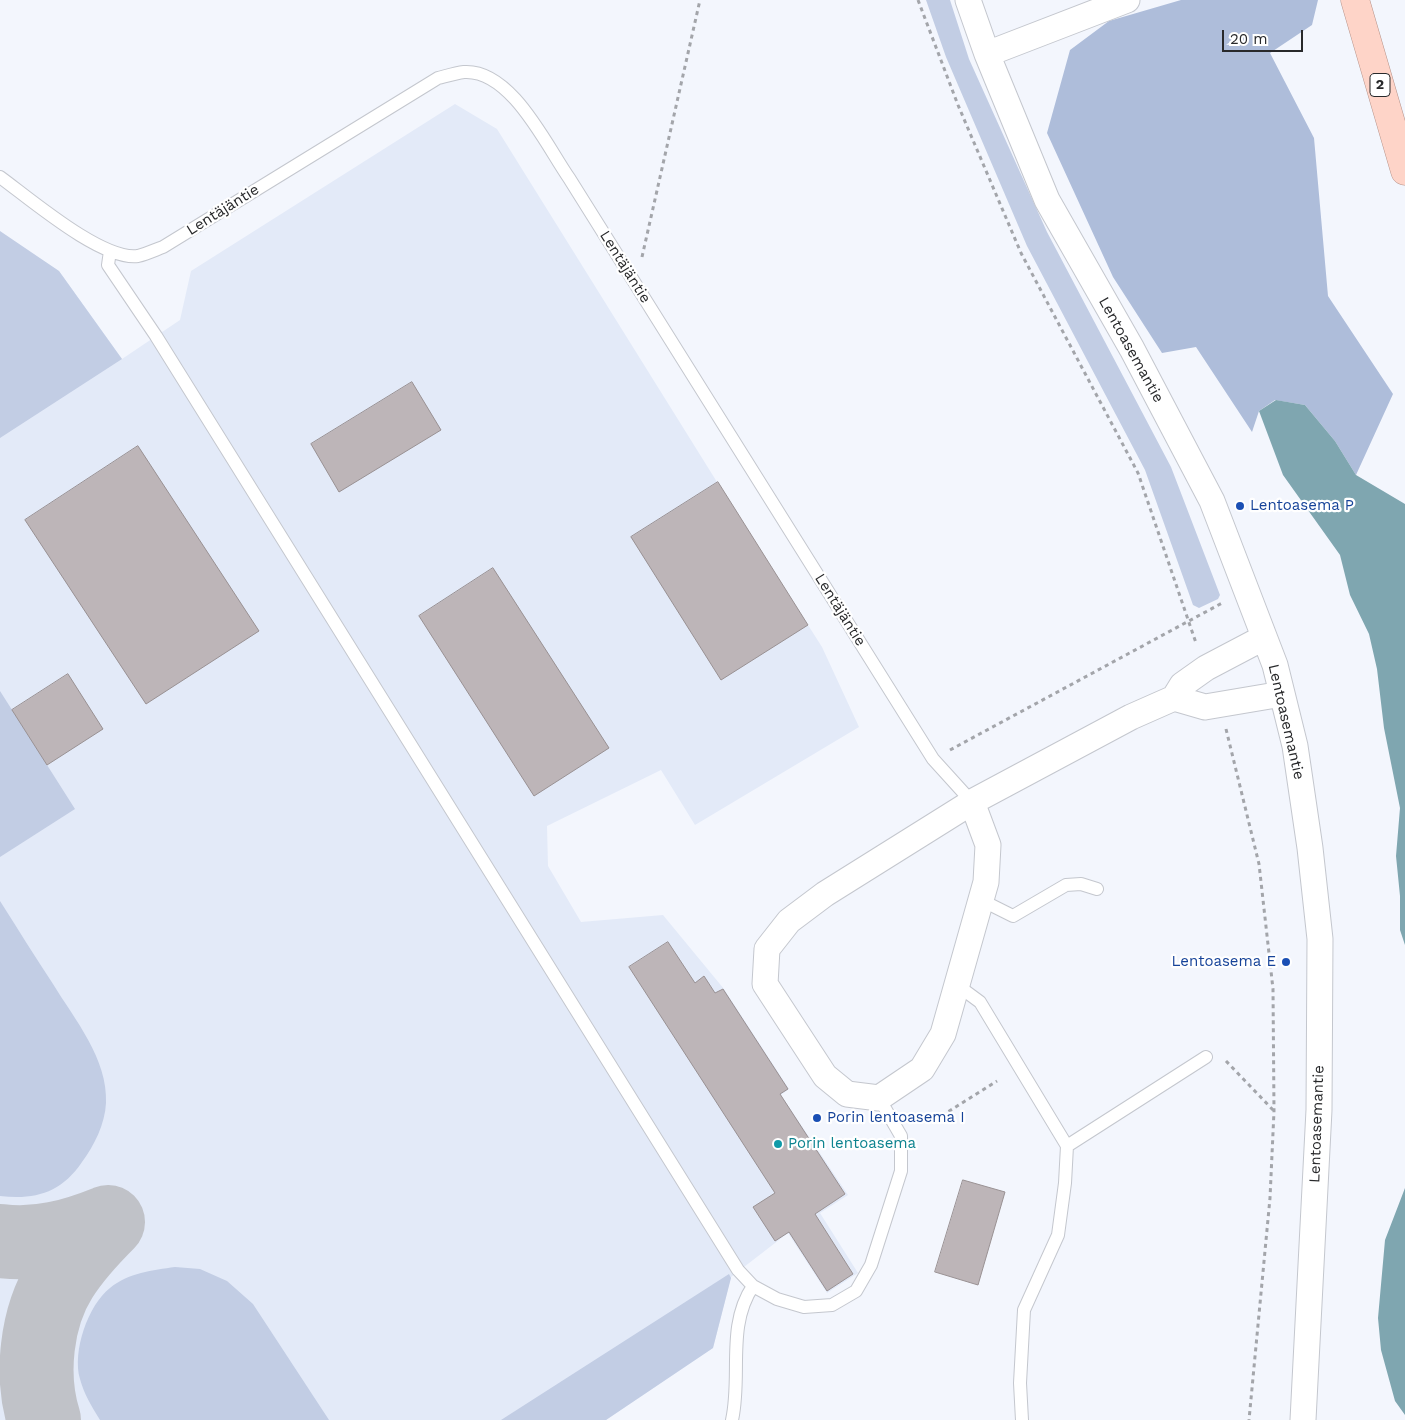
<!DOCTYPE html>
<meta charset="utf-8">
<style>
body{margin:0}
#map{position:relative;width:1405px;height:1420px;overflow:hidden;background:#f3f6fd;font-family:"Work Sans",sans-serif}
canvas{display:block}
.scale{position:absolute;left:1222px;top:30px;width:81px;height:22px;box-sizing:border-box;border:2px solid #28292b;border-top:0;padding-left:6px;font-size:15px;line-height:18px;white-space:nowrap;color:#28292b;-webkit-text-stroke:4px #fff;paint-order:stroke}
</style>
<div id="map">
<canvas width="1405" height="1420"></canvas>
<div class="scale">20 m</div>
</div>
<script>
const ctx = document.querySelector('canvas').getContext('2d');
ctx.lineJoin = 'round';
function paint(path, color) { ctx.fillStyle = color; ctx.fill(path, 'evenodd'); }
function stroke(path, color, width, dash) { ctx.strokeStyle = color; ctx.lineWidth = width; ctx.lineCap = dash ? 'butt' : 'round'; ctx.setLineDash(dash || []); ctx.stroke(path); }
function write(font, color, halo, rows, align = 'center') {
  ctx.font = font + ' "Work Sans",sans-serif'; ctx.lineWidth = 4.5; ctx.setLineDash([]); ctx.textBaseline = 'middle'; ctx.strokeStyle = halo; ctx.fillStyle = color; for (const [text, x, y, turn = 0] of rows) {
    ctx.save(); ctx.translate(x, y); ctx.rotate((+turn || 0) * Math.PI / 180); ctx.textAlign = isNaN(turn) ? turn : align; if (halo) ctx.strokeText(text, 0, 0); ctx.fillText(text, 0, 0); ctx.restore();
  }
}
paint(new Path2D(`
 M455,104L497,129L717,482L822,647L859,727L695,825L661,770L547,826L548,866L581,922L663,915L724,989L789,1089L781,1095L848,1195L820,1213L858,1273L827,1293L788,1233L731,1277L713,1348L606,1420H0V232L59,271L122,359L180,320L191,271Z`), '#e3eaf8');
paint(new Path2D(`
 M926,0H950L969,59L1047,232L1171,467L1220,595L1218,599L1199,608L1193,605L1145,470L1027,246L946,57Z
 M0,231L59,271L122,359L0,438Z
 M0,691L75,809L0,857Z
 M0,901C18,929 35,957 53,984C75,1020 108,1059 106,1103C105,1124 94,1146 82,1162C61,1193 35,1200 0,1196Z
 M175,1267L200,1269L227,1281L253,1304L329,1420H100C92,1407 84,1394 80,1379C72,1352 88,1305 110,1288C128,1273 153,1270 175,1267Z
 M729,1274L731,1278L713,1348L606,1420H501Z`), '#c2cde4');
paint(new Path2D(`
 M1181,0H1318L1312,25L1270,53L1314,138L1328,296L1393,394L1356,475L1335,441L1305,405L1275,400L1259,411L1252,432L1196,347L1162,353L1113,277L1047,133L1070,50L1109,21Z`), '#aebdda');
paint(new Path2D(`
 M1276,400L1305,405L1335,441L1356,475L1405,504V945L1400,930V896L1396,856L1400,808L1384,728L1377,669L1369,634L1350,595L1340,555L1283,475L1259,411Z
 M1405,1188V1415L1395,1401L1381,1350L1378,1318L1385,1240Z`), '#7fa6b0');
stroke(new Path2D(`
 M0,1241C38,1246 73,1236 108,1222
 M44,1420C30,1376 36,1317 61,1278C74,1257 91,1239 108,1222`), '#c0c2c8', 74);
const building = new Path2D(`
 M412,382L441,430L339,492L311,444Z
 M138,446L259,631L146,704L25,520Z
 M718,482L808,625L721,680L631,537Z
 M493,568L609,748L534,796L419,616Z
 M68,674L103,729L47,765L12,710Z
 M668,942L695,983L704,976L715,993L723,989L788,1089L780,1094L845,1194L815,1214L853,1274L827,1291L789,1232L775,1241L753,1207L775,1193L629,967Z
 M963,1180L1005,1192L978,1285L935,1272Z`);
paint(building, '#bdb5b8');
stroke(building, '#999193', 1);
const service = new Path2D(`
 M0,177C29,198 102,261 138,256C146,254 155,250 163,247L438,78C446,76 456,73 464,72C511,69 546,145 569,178L933,759L972,802
 M110,251L108,265L156,336L738,1270L753,1286L777,1299L804,1307L832,1305L856,1291L871,1265L901,1171V1136L879,1098
 M981,900L1013,916L1066,885L1081,884L1097,889
 M957,985L980,1002L1067,1146L1065,1183L1058,1235L1024,1310L1020,1383L1022,1420
 M1067,1146L1206,1057
 M732,1420C742,1376 726,1326 753,1286`);
const minor = new Path2D(`
 M968,0L987,54L1047,200L1132,349L1212,501L1275,665L1295,746L1310,848L1320,939L1319,1110L1303,1420
 M987,54L1127,0
 M1174,698L1205,707L1282,694
 M972,802L988,845L986,882L943,1034L922,1069L879,1098L847,1094L825,1076L765,984L767,949L789,921L825,894L972,802L1131,717L1174,698L1182,685L1206,668L1263,638`);
const trunk = new Path2D(`
 M1355,0L1405,171`);
stroke(service, '#c4c7ce', 14);
stroke(minor, '#c4c7ce', 27);
stroke(trunk, '#b39188', 29);
stroke(new Path2D(`
 M918,0L958,105L1021,253L1138,473L1196,643
 M642,257L700,0
 M1226,729L1259,864L1273,989L1274,1111L1270,1198L1249,1420
 M950,750L1224,602
 M1226,1061L1274,1111
 M935,1120L997,1081`), '#a3a5aa', 3, [4, 4]);
stroke(service, '#fff', 12);
stroke(minor, '#fff', 25);
stroke(trunk, '#fed4c8', 28);
for (const [x, y, r, color] of [
 [1240,506,5,"#1a4fb4"],
 [1286,962,5,"#1a4fb4"],
 [817,1118,5,"#1a4fb4"],
 [778,1144,5,"#0f9aa8"]
]) { const dot = new Path2D(); dot.arc(x, y, r, 0, 2 * Math.PI); ctx.fillStyle = color; ctx.fill(dot); stroke(dot, '#fff', 2); }
for (const [x, y, w] of [
 [1380,85,20]
]) { const box = new Path2D(); box.roundRect(x - w / 2, y - 11.5, w, 23, 4); ctx.fillStyle = '#fff'; ctx.fill(box); stroke(box, '#28292b', 1); }
write('bold 14px', '#28292b', null, [
 ["2",1380,85]
]);
write('15px', '#28292b', '#fff', [
 ["Lentäjäntie",223,210,-32],
 ["Lentäjäntie",625,267,58],
 ["Lentoasemantie",1131,350,61],
 ["Lentäjäntie",840,610,58],
 ["Lentoasemantie",1286,722,77],
 ["Lentoasemantie",1317,1124,-88]
]);
write('15px', '#164399', '#fff', [
 ["Lentoasema P",1250,506],
 ["Lentoasema E",1276,962,"right"],
 ["Porin lentoasema I",827,1118]
], 'left');
write('15px', '#0d838f', '#fff', [
 ["Porin lentoasema",788,1144]
], 'left');
</script>
